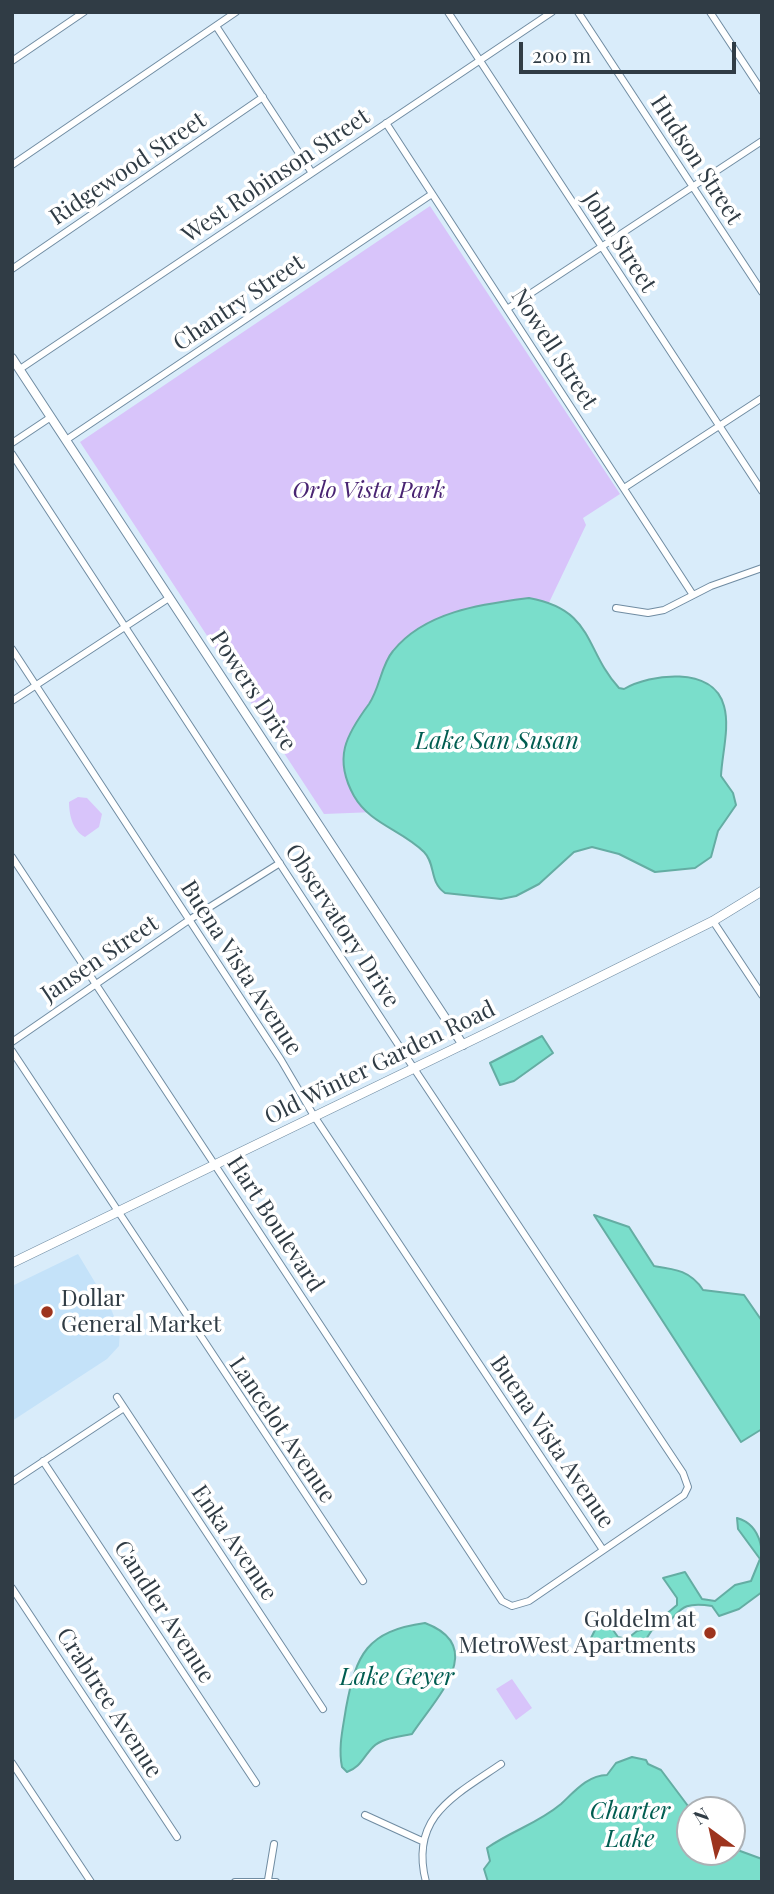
<!DOCTYPE html>
<style>
body{margin:0}
#map{position:relative;width:774px;height:1894px;overflow:hidden;background:#d9ecfa;font-family:"Playfair Display",serif}
canvas{display:block}
.frame{position:absolute;inset:0;border:14px solid #303c45;pointer-events:none}
.north{position:absolute;left:676px;top:1796px;width:70px;height:70px;box-sizing:border-box;background:#fff;border:2px solid #acb1b5;border-radius:50%;rotate:327deg;font-size:19px;font-weight:700;line-height:28px;text-align:center;color:#303c45}
.north::after{content:'';display:block;margin:auto;width:24px;height:32px;background:#9d341e;clip-path:polygon(50% 0,100% 100%,50% 72%,0 100%)}
.scale{position:absolute;left:519px;top:42px;width:217px;height:32px;box-sizing:border-box;border:4px solid #303c45;border-top:0;padding-left:9px;font-size:21px;line-height:24px;white-space:nowrap;color:#303c45;-webkit-text-stroke:5px #fff;paint-order:stroke}
</style>
<div id="map">
<canvas width="774" height="1894"></canvas>
<div class="frame"></div>
<div class="north">N</div>
<div class="scale">200 m</div>
</div>
<script>
const ctx = document.querySelector('canvas').getContext('2d');
ctx.lineJoin = 'round';
function paint(path, color) { ctx.fillStyle = color; ctx.fill(path, 'evenodd'); }
function stroke(path, color, width, dash) { ctx.strokeStyle = color; ctx.lineWidth = width; ctx.lineCap = dash ? 'butt' : 'round'; ctx.setLineDash(dash || []); ctx.stroke(path); }
function write(font, color, halo, rows, align = 'center') {
  ctx.font = font + ' "Playfair Display",serif'; ctx.lineWidth = 7; ctx.setLineDash([]); ctx.textBaseline = 'middle'; ctx.strokeStyle = halo; ctx.fillStyle = color; for (const [text, x, y, turn = 0] of rows) {
    ctx.save(); ctx.translate(x, y); ctx.rotate((+turn || 0) * Math.PI / 180); ctx.textAlign = isNaN(turn) ? turn : align; if (halo) ctx.strokeText(text, 0, 0); ctx.fillText(text, 0, 0); ctx.restore();
  }
}
paint(new Path2D(`
 M78,1254L111,1309L120,1331L119,1346L107,1359L12,1421V1286Z`), '#c4e2f9');
paint(new Path2D(`
 M430,206L620,494L583,518L586,525L524,655L400,811L324,814L80,442Z
 M78,797L87,798L102,814L99,827L85,837C73,831 69,815 69,802Z
 M512,1679L532,1708L516,1720L496,1689Z`), '#d8c4fa');
const water = new Path2D(`
 M529,598C595,610 584,650 619,688L624,689C650,674 713,665 724,706C730,727 722,754 721,776L733,793L736,805L718,831L711,857L695,868L655,872L619,854L592,847L574,852L539,884L516,896L501,899L445,893C429,882 436,864 424,852C402,830 370,824 354,796C333,758 346,735 369,704C380,688 381,665 393,651C425,611 483,604 529,598Z
 M542,1036L553,1053L514,1081L500,1085L490,1063Z
 M594,1215L629,1227L654,1266C675,1269 691,1271 703,1290L744,1295L762,1321V1429L741,1442Z
 M737,1518C769,1527 762,1567 762,1592L739,1609L719,1616L712,1606C670,1599 684,1621 652,1630L643,1644L622,1653L601,1652L590,1640L596,1628L603,1622L608,1623L618,1637L627,1639L637,1631L651,1627L677,1605V1598L663,1578L685,1572L702,1599L715,1601L735,1585L751,1581L760,1559L738,1529Z
 M425,1623C489,1647 435,1699 412,1734C399,1737 382,1738 373,1747C363,1757 361,1767 347,1772L342,1767C338,1747 343,1728 346,1708C356,1654 367,1631 425,1623Z
 M632,1757L646,1760L648,1764L661,1770L691,1810L690,1852H732V1848L762,1859V1882H488L484,1869L490,1861L487,1848C513,1830 537,1824 561,1804C574,1792 588,1775 607,1775L616,1763Z`);
paint(water, '#7adecb');
stroke(water, '#64ada3', 2);
const minor = new Path2D(`
 M448,12L762,491
 M578,12L762,292
 M710,12L762,91
 M216,26L312,173
 M12,61L84,12
 M386,123L693,595
 M12,165L236,12
 M12,269L263,97
 M507,309L762,141
 M20,369L552,12
 M66,440L432,194
 M12,443L51,417
 M12,454L407,1058L683,1473L688,1487L684,1495L529,1601L512,1606L502,1601L12,857
 M624,488L762,398
 M616,608L648,613L664,610L711,586L762,568
 M12,649L281,1060L314,1116L603,1550
 M12,701L169,598
 M713,921L762,995
 M12,1042L189,920L280,863
 M12,1051L363,1581
 M117,1397L323,1709
 M43,1461L256,1783
 M12,1482L124,1408
 M12,1588L177,1837
 M12,1763L91,1882
 M365,1815L422,1841
 M268,1880L274,1844
 M235,1882H276
 M426,1882C409,1817 454,1796 501,1764`);
const tertiary = new Path2D(`
 M12,358L463,1045`);
const secondary = new Path2D(`
 M12,1263L495,1029L713,921L762,891`);
stroke(minor, '#708ca2', 8);
stroke(tertiary, '#708ca2', 10);
stroke(secondary, '#708ca2', 10);
stroke(minor, '#fff', 6);
stroke(tertiary, '#fff', 8);
stroke(secondary, '#fff', 9);
for (const [x, y, r, color] of [
 [47,1312,7,"#9d341e"],
 [710,1633,7,"#9d341e"]
]) { const dot = new Path2D(); dot.arc(x, y, r, 0, 2 * Math.PI); ctx.fillStyle = color; ctx.fill(dot); stroke(dot, '#fff', 2.5); }
write('23px', '#303c45', '#fff', [
 ["Hudson Street",696,160,57],
 ["Ridgewood Street",128,169,-34],
 ["West Robinson Street",276,176,-34],
 ["John Street",619,242,57],
 ["Chantry Street",239,303,-34],
 ["Nowell Street",554,349,57],
 ["Powers Drive",253,691,57],
 ["Observatory Drive",342,926,57],
 ["Jansen Street",100,959,-34],
 ["Buena Vista Avenue",241,968,57],
 ["Old Winter Garden Road",380,1063,-26],
 ["Hart Boulevard",275,1224,57],
 ["Lancelot Avenue",282,1430,56],
 ["Buena Vista Avenue",552,1442,56],
 ["Enka Avenue",234,1543,56],
 ["Candler Avenue",164,1612,57],
 ["Crabtree Avenue",109,1703,57]
]);
write('italic 23px', '#492472', '#fff', [
 ["Orlo Vista Park",369,491]
]);
write('23px', '#303c45', '#fff', [
 ["Dollar",61,1299],
 ["General Market",61,1325],
 ["Goldelm at",696,1620,"right"],
 ["MetroWest Apartments",696,1646,"right"]
], 'left');
write('italic 24px', '#015d51', '#fff', [
 ["Lake San Susan",497,742],
 ["Lake Geyer",397,1678],
 ["Charter",630,1812],
 ["Lake",630,1840]
]);
</script>
